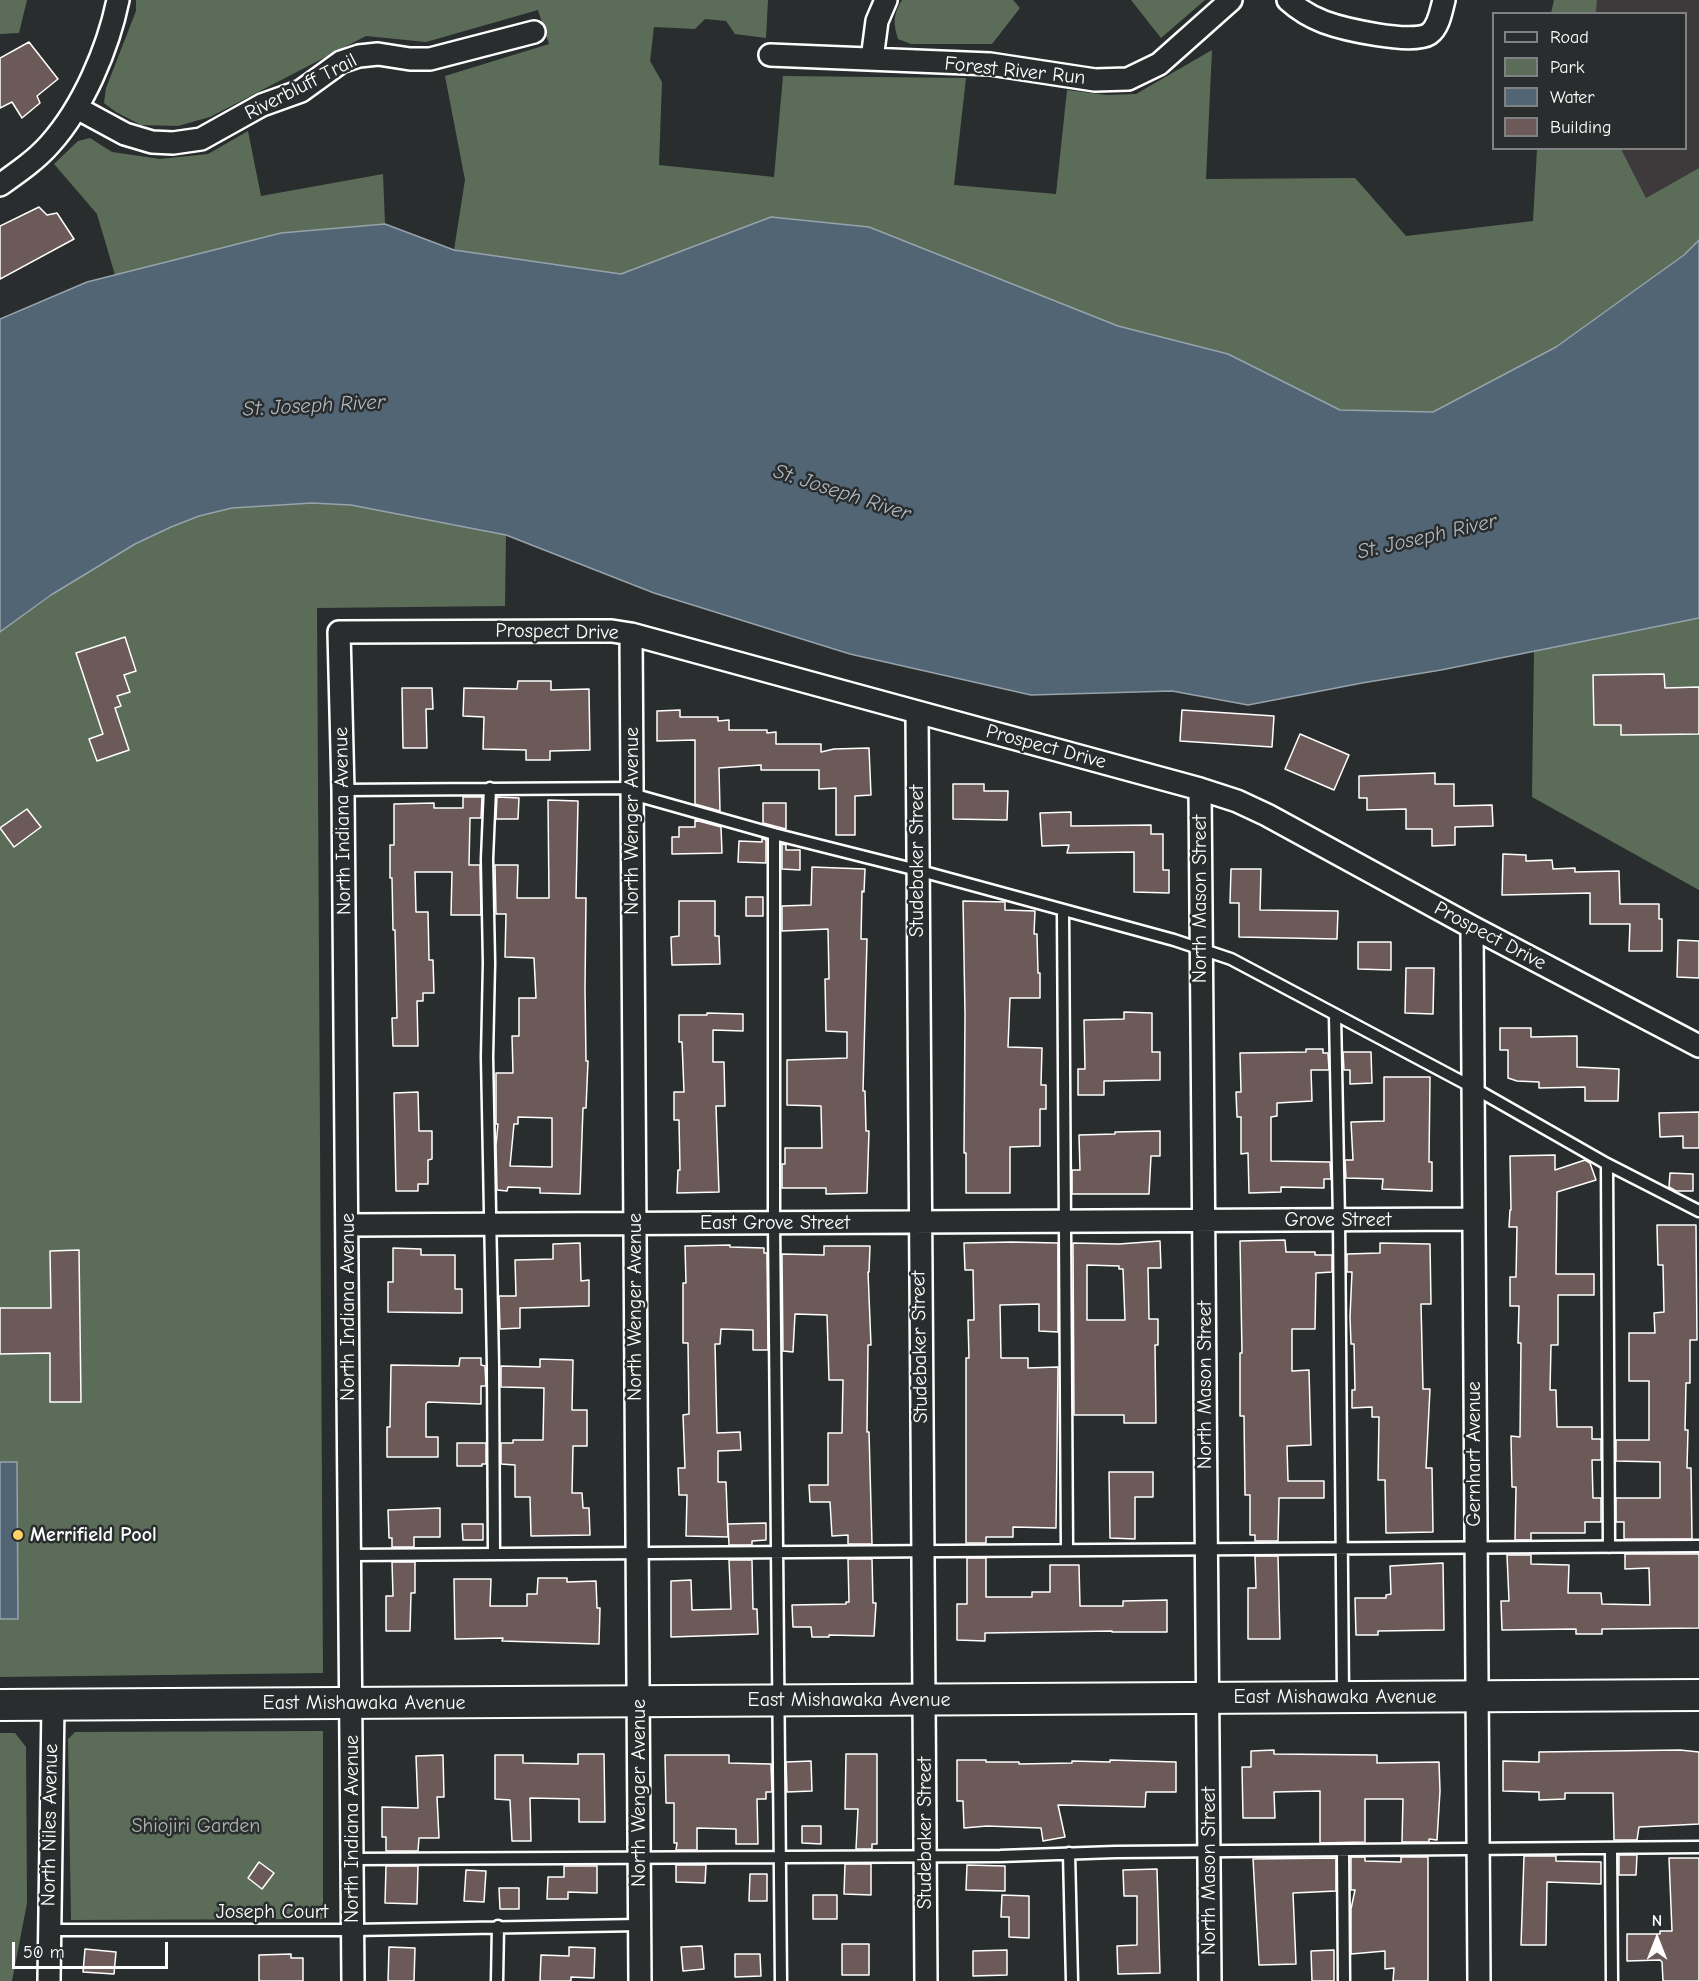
<!DOCTYPE html>
<style>
body{margin:0}
#map{position:relative;width:1699px;height:1981px;overflow:hidden;background:#2a2d2e;font-family:"Comic Neue",sans-serif}
canvas{display:block}
.legend{position:absolute;left:1492px;top:12px;width:195px;height:138px;box-sizing:border-box;background:#2a2d2e;border:2px solid #7f8182;margin:0;padding:8px 10px;list-style:none;font-size:18px;color:#fff}
.legend li{display:flex;align-items:center;gap:12px;height:30px}
.legend b{width:30px;border:2px solid #7f8182}
.north{position:absolute;left:1627px;top:1909px;width:60px;height:60px;-webkit-text-stroke:4px #2a2d2e;paint-order:stroke;rotate:0deg;font-size:16px;font-weight:700;line-height:24px;text-align:center;color:#fff}
.north::after{content:'';display:block;margin:auto;width:21px;height:27px;background:#fff;clip-path:polygon(50% 0,100% 100%,50% 72%,0 100%)}
.scale{position:absolute;left:12px;top:1942px;width:156px;height:27px;box-sizing:border-box;border:3px solid #fff;border-top:0;padding-left:8px;font-size:18px;line-height:21px;white-space:nowrap;color:#fff;-webkit-text-stroke:4px #2a2d2e;paint-order:stroke}
</style>
<div id="map">
<canvas width="1699" height="1981"></canvas>
<ul class="legend">
<li><b style="height:8px;background:#2a2d2e"></b>Road</li>
<li><b style="height:16px;background:#5b6d58"></b>Park</li>
<li><b style="height:16px;background:#526575"></b>Water</li>
<li><b style="height:16px;background:#6c5a58"></b>Building</li>
</ul>
<div class="north">N</div>
<div class="scale">50 m</div>
</div>
<script>
const ctx = document.querySelector('canvas').getContext('2d');
ctx.lineJoin = 'round';
function paint(path, color) { ctx.fillStyle = color; ctx.fill(path, 'evenodd'); }
function stroke(path, color, width, dash) { ctx.strokeStyle = color; ctx.lineWidth = width; ctx.lineCap = dash ? 'butt' : 'round'; ctx.setLineDash(dash || []); ctx.stroke(path); }
function write(font, color, halo, rows, align = 'center') {
  ctx.font = font + ' "Comic Neue",sans-serif'; ctx.lineWidth = 5; ctx.setLineDash([]); ctx.textBaseline = 'middle'; ctx.strokeStyle = halo; ctx.fillStyle = color; for (const [text, x, y, turn = 0] of rows) {
    ctx.save(); ctx.translate(x, y); ctx.rotate((+turn || 0) * Math.PI / 180); ctx.textAlign = isNaN(turn) ? turn : align; if (halo) ctx.strokeText(text, 0, 0); ctx.fillText(text, 0, 0); ctx.restore();
  }
}
paint(new Path2D(`
 M1597,0H1699V168L1646,198L1621,149L1686,148V14H1596Z`), '#3e3a3b');
paint(new Path2D(`
 M0,0H27L19,33L0,34Z
 M136,0H768L766,38L735,34L726,21L705,19L695,29L654,27L650,61L662,82L659,165L774,177L783,76L966,78L954,185L1056,194L1067,90L1107,95L1136,94L1212,50L1206,179L1355,178L1406,236L1533,221L1537,149H1621L1646,198L1699,168V240L1684,255L1556,347L1432,412L1340,410L1228,354L1118,326L771,217L621,275L454,250L465,180L445,76L549,44L538,10L426,42L366,36L210,117L178,126L141,125L116,112L104,103L106,88L136,11Z
 M902,0H1013L1020,8L992,44H911L898,39C893,23 893,15 902,0Z
 M1131,0H1205L1161,38Z
 M1554,0H1597L1596,13H1551Z
 M248,131L261,196L383,174L385,224L281,233L115,275L97,214L54,164L78,141L90,138L112,152L160,159L208,154Z
 M312,503L351,505L506,535L505,606L317,608L323,1673L0,1677V632C68,583 146,526 229,508C256,503 285,505 312,503Z
 M1699,618V890L1532,797L1534,651Z
 M323,1731V1919L71,1920L68,1739L75,1732Z
 M0,1733H15L26,1747L27,1903L12,1981H0Z`), '#5b6d58');
const water = new Path2D(`
 M771,217L869,227L1118,326L1228,354L1340,410L1433,412L1556,347L1684,255L1699,240V618L1441,670L1362,683L1248,705L1172,691L1031,695L850,654L654,593L506,535L351,505L312,503L232,508L199,516L171,527L135,544L51,595L0,632V319L87,282L281,233L385,224L454,250L621,274Z
 M0,1462H17L18,1619H0Z`);
paint(water, '#526575');
stroke(water, '#97a3ac', 1.5);
const building = new Path2D(`
 M29,42L58,79L37,96L40,103L22,118L12,102L0,108V58Z
 M39,207L47,215L57,213L74,239L0,279V226Z
 M125,637L136,671L124,675L130,692L117,696L121,706L115,708L129,750L97,761L89,739L103,734L76,653Z
 M1664,674L1665,688L1699,687V734L1621,735V725H1594L1593,675Z
 M518,681H551V690L589,689L590,750L550,751V760H526V750L483,749L484,717L463,716L464,688L517,689Z
 M402,688H432L433,709H426L427,748H403Z
 M680,710V717H718V721L729,720V730H767V733L776,732V744H821V752L834,749L869,748L871,795L855,796V835H836V788L819,789V770H761V765L719,768L720,811L695,804V740L657,741V711Z
 M1182,710L1274,716L1272,747L1180,741Z
 M1300,734L1349,755L1334,790L1285,769Z
 M1435,773V784H1454V806L1492,805L1493,826L1455,827V845L1432,846V829H1406V809L1367,810V798H1359V776Z
 M953,784H984V791H1008L1007,820L953,819Z
 M463,797H482L481,818H470L469,865H480L481,915H451L452,872H415L416,912H428L429,960H433L434,993H423V1001H417L418,1046H393L392,1018H397L395,930H393L392,878H390V845H394V804L434,803V808H463Z
 M497,797L519,798L518,819H496Z
 M548,800L578,801L576,898H586L585,988L586,1061H588L586,1108H583L580,1194L540,1193V1188L508,1187L507,1191L497,1190L496,1145L498,1124H496V1073H513L512,1036H519V998H536L534,958L505,957L506,914H496L495,865H518L517,898H549ZM518,1117L552,1118V1167L510,1166L514,1124H518Z
 M763,803H786V829L763,823Z
 M27,809L41,827L14,847L0,828Z
 M1071,812V826L1151,825V834H1163V870H1169V893L1134,892V852L1067,853L1069,845L1042,846L1040,813Z
 M695,820L721,827L722,853L672,854V837H679V827H695Z
 M762,838L766,840V863L738,862L739,841L762,842Z
 M782,844L786,845V850H800V870L782,869Z
 M1503,854L1526,855V861L1552,860L1553,869L1575,868V872L1619,871L1620,904H1659V919H1662V951H1629L1630,924H1590V893L1502,895Z
 M812,867L865,869L864,892L862,891L861,939H867L863,1091H865L866,1131H869L867,1193L826,1194V1188H782V1164H785V1148H822L821,1106L787,1105V1060L847,1058V1032L826,1031L825,979H829L828,929L782,931V906L811,905Z
 M1231,869H1261L1260,910L1338,911L1337,939L1239,937V903H1230Z
 M746,897H763V916H746Z
 M679,901H715V936H719L720,964L672,965L671,937L679,936Z
 M963,901L1005,902V910L1035,911L1034,934H1037L1038,973H1040V998H1010L1008,1047L1042,1048L1041,1085H1046V1109H1040V1146L1010,1147V1193H966V1153H964L965,1014Z
 M1678,940L1699,941V978L1677,977Z
 M1358,942H1391V970L1358,969Z
 M1406,968H1434L1433,1014L1405,1013Z
 M1124,1012L1152,1013V1052H1160V1080L1104,1081V1095H1078V1069H1085L1084,1020L1124,1019Z
 M707,1013L743,1014V1031L713,1030V1062H724L725,1106H716L719,1192L677,1193L678,1170H680L679,1120H674V1092H684L682,1042H679V1015H707Z
 M1500,1028H1531V1037L1577,1036V1067L1619,1069L1618,1101H1585V1087L1539,1088V1082L1517,1081L1508,1078V1050H1500Z
 M1306,1049H1323V1053H1328L1329,1070H1311L1312,1101L1277,1103V1116L1271,1117V1161L1330,1162L1331,1179H1324V1188L1281,1187V1192L1249,1193L1248,1153L1241,1154V1117H1237L1236,1092H1241L1240,1053L1306,1052Z
 M1343,1052H1371L1372,1083L1350,1084V1070H1344Z
 M1384,1077H1430L1429,1162H1432V1191L1382,1189L1383,1179L1346,1178L1345,1160H1353L1351,1122L1384,1121Z
 M418,1092L419,1131H432V1159L428,1160V1184H418V1191H396L394,1093Z
 M1699,1112V1148H1683V1136L1660,1137L1659,1113Z
 M1160,1131V1156H1151L1149,1194H1072V1170H1080L1079,1135L1115,1134V1132Z
 M1555,1155V1170L1585,1160L1590,1163L1596,1180L1557,1192L1556,1274H1594V1295H1558V1345H1551L1550,1390H1556L1557,1427H1592V1439H1601V1460H1592L1593,1498H1601V1522H1585V1533H1531V1540H1515L1516,1487H1512L1511,1436L1520,1437L1521,1343H1518L1519,1306H1510V1277H1516L1517,1227H1509L1510,1210H1511L1510,1156Z
 M1670,1173L1693,1174V1191H1676L1669,1187Z
 M1657,1225H1696L1697,1340H1690V1383H1686L1685,1430H1688L1687,1468H1691L1692,1539H1624V1522H1616V1498H1660V1462L1616,1461V1440H1649V1381H1629V1333H1655L1654,1313L1664,1312L1663,1265H1658Z
 M1285,1240L1286,1252H1315V1255H1332V1272L1316,1273L1315,1329H1292V1371L1309,1370L1311,1445L1287,1446L1288,1481H1324V1498H1279L1278,1541H1255V1535H1250V1495H1245L1244,1416H1240V1353H1242L1240,1241Z
 M1160,1241L1161,1268H1148L1149,1319H1158V1345H1155L1156,1423H1124V1415H1074L1073,1243L1119,1244ZM1087,1265L1119,1266V1269H1123L1125,1320H1087Z
 M1011,1242L1058,1243V1332L1039,1331V1304L1000,1305L1001,1358H1028V1368L1058,1367L1056,1528L1013,1527V1537H986V1543H966V1358H969L968,1320H974L973,1270H965L964,1243Z
 M580,1243L581,1281L589,1280V1306L520,1308V1328L500,1329L499,1296H516L515,1260L553,1259V1244Z
 M1380,1243L1430,1244L1431,1304H1421L1423,1389H1430L1426,1468H1432L1433,1532L1386,1533L1385,1480H1378L1379,1417H1372V1407L1352,1408V1390H1355L1354,1344H1351L1350,1317L1352,1272H1347V1254L1380,1253Z
 M730,1245V1247L764,1248V1253H767L768,1350H753V1330L721,1329L720,1344H715L717,1433L740,1432L741,1450L718,1451V1482H726L728,1537L686,1536L687,1495H679L678,1468H685L683,1415L689,1414L688,1343H683V1283H686L685,1246Z
 M824,1246H870L869,1272H868L871,1345H868L867,1432H869L872,1544H848V1535L832,1536L830,1502H810L809,1485H828V1433H842L843,1380H829L827,1315L795,1314L793,1352L783,1351L782,1254L824,1255Z
 M393,1248L421,1249V1255H455V1289H462V1313L388,1312V1282H393Z
 M79,1250L81,1402H50V1353L0,1354V1308H51L50,1251Z
 M460,1358H481V1365L485,1366L486,1386H481V1404L428,1402L426,1404V1437H438V1457H387V1427H390L391,1365L459,1366Z
 M540,1359L573,1360L572,1410H587V1446H573L572,1493H582L583,1508H589L590,1535L531,1536L530,1497H515V1465L501,1464V1443H513V1440H543L544,1388L501,1387V1366L540,1367Z
 M457,1443H486V1464H482V1466H457Z
 M1109,1472H1153V1497H1135V1539L1110,1538Z
 M440,1508V1537H414V1547H392V1538H389L388,1510Z
 M766,1523V1540L752,1541V1545H729L728,1524Z
 M462,1524H483V1540H463Z
 M1625,1554H1699V1628L1602,1629V1634H1576V1629L1502,1630L1501,1601H1509L1507,1555H1531V1564L1569,1565L1568,1593H1601L1602,1604L1650,1605L1649,1568L1625,1569Z
 M1255,1556H1278L1280,1639H1248V1588H1256Z
 M967,1558H986V1597H1032V1592H1050V1565H1079L1080,1606H1123V1601L1167,1600V1632H1112V1631L985,1633V1641L957,1640V1604H967Z
 M848,1559H872L873,1603H876L874,1636L829,1635V1637H812L811,1627H793L792,1605L846,1604V1602H849Z
 M729,1560H752L753,1609H757L758,1634L671,1637V1581L691,1580L692,1610L731,1609Z
 M392,1562H415V1593H411L410,1631H386V1596H393Z
 M1443,1563L1444,1630L1378,1631V1635H1356L1355,1598H1386V1595L1391,1594L1390,1566Z
 M538,1578H567V1582L596,1581L597,1608H600L599,1644L502,1641L503,1638L455,1639L454,1579H491L490,1606H527V1594H537Z
 M1274,1750V1754L1377,1755V1763L1439,1762L1440,1791L1437,1840L1429,1839V1842H1402L1403,1799H1365V1842L1320,1843V1791L1274,1792L1275,1818H1243L1242,1767H1251V1751Z
 M1680,1750L1699,1752V1824L1639,1827L1637,1840H1614L1613,1793H1565V1799L1539,1800V1792L1503,1791V1761L1539,1762V1752Z
 M578,1754H604L605,1822H579V1799L530,1798L531,1841H512L510,1800L495,1799V1755H523V1763L578,1764Z
 M846,1754H877V1844H872V1849H856L858,1809H845Z
 M443,1755L444,1797H437L439,1838H419L418,1851H386V1837H382V1807L418,1808L416,1756Z
 M665,1755H729V1763L771,1764L772,1792H766V1799H757L758,1844H736V1829L697,1828V1850H676L677,1843H674V1803H666Z
 M957,1760H986V1762H1019V1764L1072,1763V1761L1110,1762V1760L1176,1762V1792H1146L1145,1807L1058,1805L1065,1837L1043,1841L1041,1828L987,1826L964,1828L963,1801H957Z
 M811,1761L812,1791L787,1792L786,1762Z
 M802,1826H821V1844L802,1843Z
 M1619,1855H1637L1636,1875H1619Z
 M1524,1856H1556V1861L1601,1862V1884L1547,1882L1546,1945H1521Z
 M1351,1857H1365V1861L1401,1862V1857H1428V1981H1393L1394,1968L1385,1969V1951L1351,1954V1909L1355,1890H1351Z
 M1336,1858V1891L1293,1893L1296,1964L1259,1965L1253,1859Z
 M1669,1858H1699V1981H1663L1662,1962L1660,1960L1627,1961V1934H1660V1931H1672Z
 M259,1862L274,1873L262,1889L248,1878Z
 M845,1864H871V1895L844,1894Z
 M676,1865H706L705,1883L676,1882Z
 M967,1865L1005,1866V1891L966,1890Z
 M386,1866H418L417,1904L385,1903Z
 M564,1866H597V1893L568,1892V1899H547L548,1877H564Z
 M1157,1869L1160,1973L1118,1974L1117,1946L1137,1945V1896H1124L1123,1870Z
 M466,1870L486,1871L484,1902L464,1901Z
 M750,1874H767V1901H749Z
 M499,1888H519V1909H500Z
 M813,1895H837V1919H813Z
 M1002,1895L1029,1896V1938L1009,1937V1917H1001Z
 M842,1944H869V1975H842Z
 M702,1946L704,1969L683,1971L681,1947Z
 M389,1947L415,1948L414,1981H388Z
 M569,1947L595,1948L594,1978L571,1977V1981H540L541,1955L569,1956Z
 M85,1949L116,1952L114,1974L83,1972Z
 M1007,1950V1975L973,1976V1951Z
 M1334,1950V1981H1312L1311,1951Z
 M291,1954V1958H303V1981H259V1955Z
 M735,1954H760L761,1976L735,1977Z`);
paint(building, '#6c5a58');
stroke(building, '#fff', 1.5);
const lane = new Path2D(`
 M490,788L487,859L489,963L487,1057L493,1366L494,1554
 M343,790L632,788
 M632,794L774,834L917,870L1174,940L1231,959L1472,1087L1607,1164L1699,1211
 M774,834V1223L781,1981
 M1063,910L1067,1550
 M1335,1015L1339,1220L1343,1696
 M1607,1164L1609,1547
 M350,1555L1699,1546
 M1611,1848L1612,1981
 M1343,1851L1344,1981
 M1069,1853L1072,1981
 M353,1859L1000,1856L1115,1852L1699,1847
 M48,1930H353L639,1925
 M497,1981L498,1926`);
const street = new Path2D(`
 M1288,0C1298,9 1311,17 1324,22C1343,29 1412,45 1429,34C1439,27 1441,11 1444,0
 M770,55L990,64L1095,80L1128,79L1159,64L1231,0
 M872,59L877,21L886,0
 M77,108L125,134L152,142L173,143L201,139L262,105L301,91L341,62L359,56L378,54L410,59H430L534,32
 M0,185C17,173 36,160 50,144C83,107 108,49 118,0
 M631,634L640,1981
 M917,713L926,1981
 M1200,789L1210,1981
 M1472,927L1479,1981
 M347,1225L1472,1219
 M49,1981L53,1704
 M353,1981L343,790L339,632L588,631H612L631,634L1200,789L1237,801L1267,815L1472,927L1699,1046`);
const secondary = new Path2D(`
 M0,1705L1699,1695`);
stroke(lane, '#fff', 15);
stroke(street, '#fff', 26);
stroke(secondary, '#fff', 34);
stroke(lane, '#2a2d2e', 10);
stroke(street, '#2a2d2e', 21);
stroke(secondary, '#2a2d2e', 30);
for (const [x, y, r, color] of [
 [18,1535,6,"#ffd166"]
]) { const dot = new Path2D(); dot.arc(x, y, r, 0, 2 * Math.PI); ctx.fillStyle = color; ctx.fill(dot); stroke(dot, '#2a2d2e', 2); }
write('20px', '#fff', '#2a2d2e', [
 ["Forest River Run",1015,71,6],
 ["Riverbluff Trail",301,87,-27],
 ["Prospect Drive",557,632,1],
 ["Prospect Drive",1046,747,15],
 ["North Indiana Avenue",343,821,-91],
 ["North Wenger Avenue",632,821,-90],
 ["Studebaker Street",917,861,-90],
 ["North Mason Street",1200,899,-90],
 ["Prospect Drive",1490,936,28],
 ["Grove Street",1338,1220],
 ["East Grove Street",775,1223],
 ["North Indiana Avenue",348,1307,-90],
 ["North Wenger Avenue",635,1307,-90],
 ["Studebaker Street",920,1347,-91],
 ["North Mason Street",1205,1385,-90],
 ["Gernhart Avenue",1474,1454,-90],
 ["East Mishawaka Avenue",1335,1697],
 ["East Mishawaka Avenue",849,1700],
 ["East Mishawaka Avenue",364,1703],
 ["North Wenger Avenue",639,1793,-90],
 ["North Niles Avenue",50,1825,-89],
 ["North Indiana Avenue",352,1829,-90],
 ["Studebaker Street",925,1833,-90],
 ["North Mason Street",1209,1871,-90],
 ["Joseph Court",272,1912]
]);
write('bold 20px', '#fff', '#2a2d2e', [
 ["Merrifield Pool",30,1535]
], 'left');
write('20px', '#adb6ac', '#2a2d2e', [
 ["Shiojiri Garden",196,1826]
]);
write('italic 21px', '#b1bac1', '#2a2d2e', [
 ["St. Joseph River",314,406,-3],
 ["St. Joseph River",842,493,18],
 ["St. Joseph River",1427,537,-13]
]);
</script>
